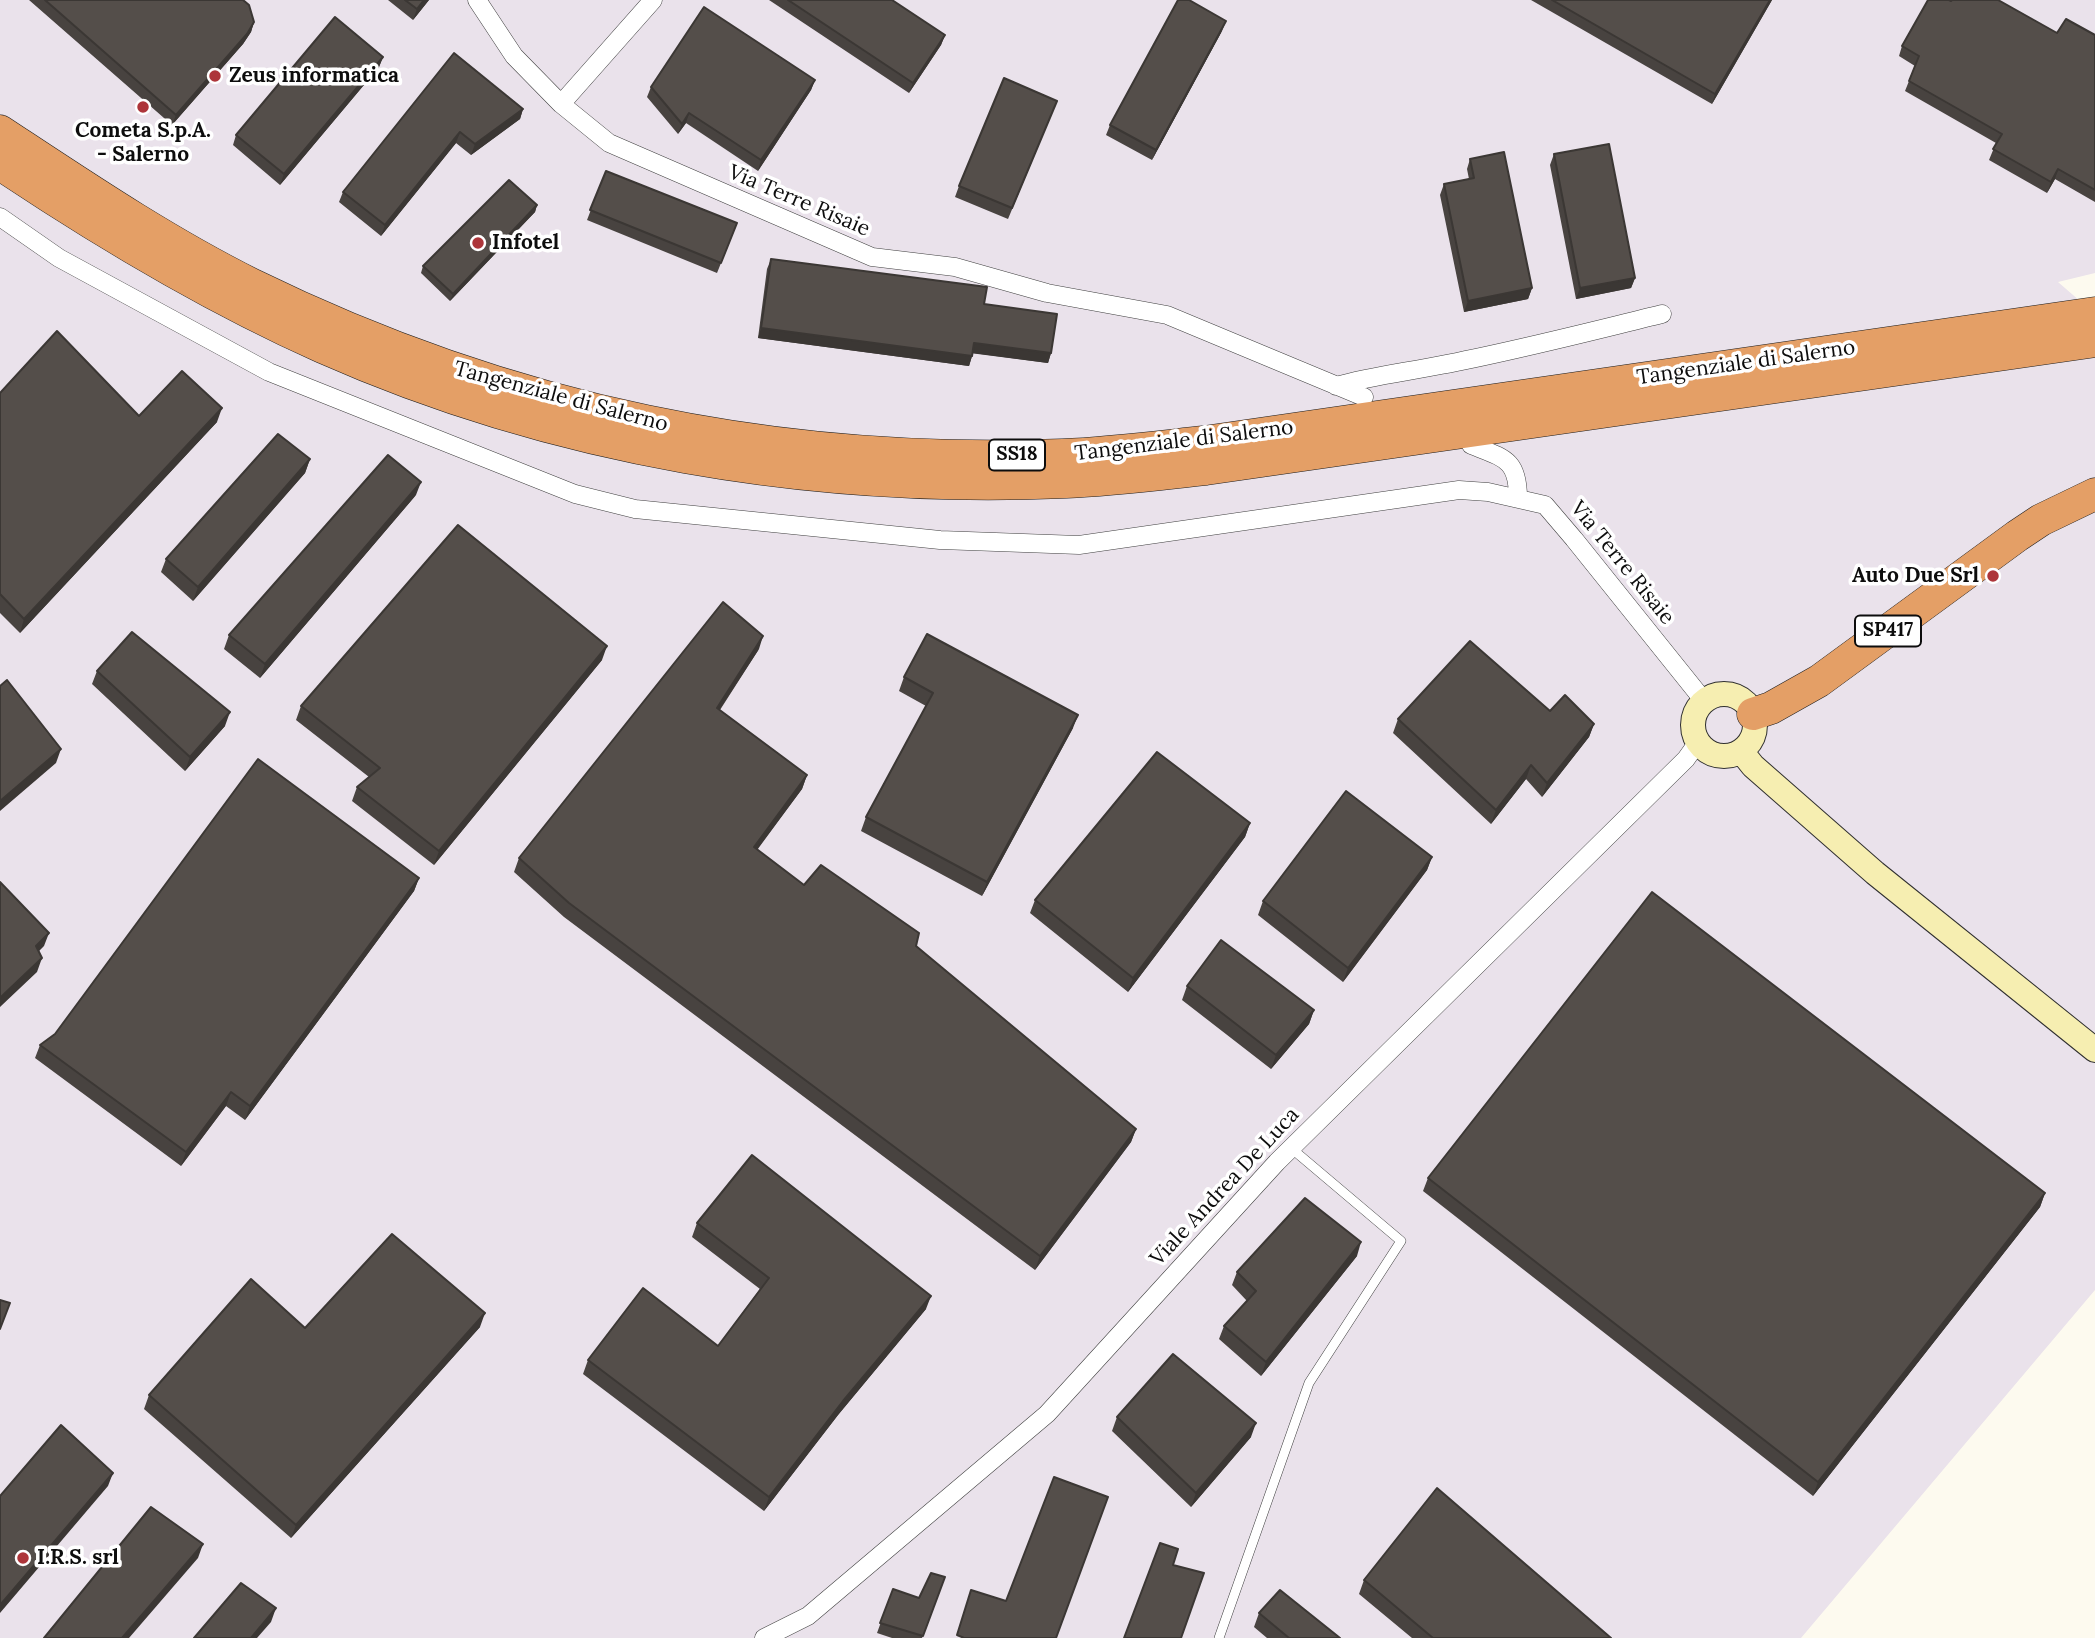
<!DOCTYPE html>
<style>
body{margin:0}
canvas{display:block;background:#fdfaef}
</style>
<canvas width="2095" height="1638"></canvas>
<script>
const ctx = document.querySelector('canvas').getContext('2d');
ctx.lineJoin = 'round';
function paint(path, color) { ctx.fillStyle = color; ctx.fill(path, 'evenodd'); }
function stroke(path, color, width, dash) { ctx.strokeStyle = color; ctx.lineWidth = width; ctx.lineCap = dash ? 'butt' : 'round'; ctx.setLineDash(dash || []); ctx.stroke(path); }
function write(font, color, halo, rows, align = 'center') {
  ctx.font = font + ' Lora,serif'; ctx.lineWidth = 7; ctx.setLineDash([]); ctx.textBaseline = 'middle'; ctx.strokeStyle = halo; ctx.fillStyle = color; for (const [text, x, y, turn = 0] of rows) {
    ctx.save(); ctx.translate(x, y); ctx.rotate((+turn || 0) * Math.PI / 180); ctx.textAlign = isNaN(turn) ? turn : align; if (halo) ctx.strokeText(text, 0, 0); ctx.fillText(text, 0, 0); ctx.restore();
  }
}
paint(new Path2D(`
 M0,0H2095V273L2058,282L2095,314V1290L1801,1638H0Z`), '#eae2eb');
const lane = new Path2D(`
 M1219,1638L1309,1383L1401,1241L1291,1148`);
const street = new Path2D(`
 M477,0L514,56L561,104L609,143L872,257L955,267L1047,293L1167,315L1364,397
 M561,104L653,0
 M0,217L59,258L269,372L575,494L635,509L940,540L1079,545L1459,490L1488,492L1545,505L1574,539L1704,701
 M1336,386C1371,376 1406,372 1441,365C1515,351 1588,332 1662,314
 M1471,445C1504,458 1518,459 1518,498
 M764,1638L808,1616L1047,1414L1277,1162L1686,759L1698,742`);
const secondary = new Path2D(`
 M1693 725a31 31 0 1 1 62 0a31 31 0 1 1-62 0Z
 M1741,751L1753,766L1875,873L2095,1050`);
const highway = new Path2D(`
 M0,131C82,185 163,240 251,284C510,411 776,466 1063,455C1110,453 1157,447 1204,442L2095,313
 M0,164C103,233 208,296 322,347C554,450 813,493 1066,482C1113,480 1159,474 1206,469L2095,341
 M1753,714L1771,708L1819,681L2017,536L2041,520L2095,494`);
stroke(lane, '#404040', 10);
stroke(street, '#404040', 19);
stroke(secondary, '#2f2f2f', 26);
stroke(highway, '#1e1e1e', 33);
stroke(lane, '#fff', 9);
stroke(street, '#fff', 18);
stroke(secondary, '#f6eeb1', 24);
stroke(highway, '#e49f66', 32);
paint(new Path2D(`
 M29,0H243L254,22L251,32L243,44L172,125Z
 M388,0H429L413,20Z
 M769,0H892L945,35L941,45L909,93Z
 M1531,0H1772L1712,104Z
 M1222,31L1152,160L1106,135L1110,125Z
 M2057,33L2095,35V202L2055,179L2047,193L1989,160L1996,143L1905,91L1915,66L1899,56L1902,46Z
 M454,53L523,109L520,119L471,155L456,143L381,236L339,202L343,192Z
 M383,57L379,67L280,185L233,145L236,135Z
 M815,80L811,90L758,171L686,123L678,134L647,97L651,87Z
 M1053,111L1008,219L955,197L959,186Z
 M1554,154L1635,278L1631,288L1576,299L1550,165Z
 M1470,159L1532,288L1528,299L1464,312L1440,195L1444,184L1469,179L1467,169Z
 M606,171L737,223L717,273L587,220Z
 M537,205L535,212L450,301L421,273L423,266Z
 M771,259L984,304L1051,353L1048,363L973,353L969,366L758,338L767,269Z
 M0,393L139,416L217,422L20,633L0,613Z
 M310,459L305,473L193,601L161,572L166,559Z
 M416,495L260,678L224,649L229,635Z
 M759,649L720,710L807,775L802,789L757,849L804,885L916,946L1136,1129L1131,1142L1035,1270L564,917L514,872L519,858Z
 M602,660L434,865L352,801L357,787L369,777L296,720L301,706Z
 M97,671L225,726L185,771L92,684Z
 M904,677L1073,728L982,896L861,831L866,817L926,706L899,691Z
 M1550,711L1594,724L1589,737L1542,797L1526,779L1491,824L1393,733L1398,719Z
 M1250,823L1245,837L1128,992L1030,913L1035,900Z
 M1432,857L1427,870L1343,982L1258,915L1263,901Z
 M419,878L414,891L245,1120L226,1106L181,1166L35,1058L40,1045Z
 M1187,986L1314,1010L1309,1024L1271,1069L1182,1000Z
 M1428,1178L2045,1193L2040,1207L1813,1496L1423,1191Z
 M697,1223L926,1309L838,1415L764,1511L583,1374L588,1360L718,1346L760,1289L692,1237Z
 M1357,1256L1261,1376L1219,1339L1224,1326L1247,1301L1232,1285L1237,1272Z
 M480,1327L291,1538L144,1409L149,1395L305,1328Z
 M1117,1417L1251,1437L1191,1507L1112,1431Z
 M945,1577L922,1638H892L877,1633L893,1589L919,1598Z
 M1364,1580L1611,1638H1412L1359,1594Z
 M1259,1613L1340,1638H1267L1254,1627Z`), '#484340');
paint(new Path2D(`
 M424,0H429L413,20L417,9Z
 M1770,0H1772L1712,104L1715,94Z
 M1226,21L1222,31L1152,160L1156,150Z
 M254,22L251,32L243,44L172,125L176,115Z
 M945,35L941,45L909,93L913,83Z
 M383,57L379,67L280,185L284,174Z
 M815,80L811,90L758,171L761,160Z
 M523,109L520,119L471,155L475,144Z
 M689,113L686,123L678,134L682,124Z
 M460,132L456,143L381,236L385,225Z
 M2058,169L2055,179L2047,193L2051,182Z
 M537,205L535,212L450,301L453,294Z
 M1635,278L1631,288L1576,299L1580,288Z
 M1532,288L1528,299L1464,312L1468,301Z
 M761,328L972,356L969,366L758,338Z
 M974,343L1051,353L1048,363L970,353Z
 M222,408L217,422L20,633L24,619Z
 M310,459L305,473L193,601L198,587Z
 M421,482L416,495L260,678L265,664Z
 M763,636L759,649L712,721L717,708Z
 M607,646L602,660L434,865L439,851Z
 M230,712L225,726L185,771L190,757Z
 M1078,715L1073,728L982,896L987,882Z
 M1594,724L1589,737L1542,797L1547,783Z
 M61,749L56,763L0,811V801Z
 M1531,765L1526,779L1491,824L1496,810Z
 M807,775L802,789L749,861L754,847Z
 M1250,823L1245,837L1128,992L1133,978Z
 M1432,857L1427,870L1343,982L1348,968Z
 M419,878L414,891L245,1120L250,1106Z
 M49,933L44,946L31,959L36,946Z
 M42,958L37,972L0,1007V998Z
 M1314,1010L1309,1024L1271,1069L1276,1055Z
 M231,1092L226,1106L181,1166L186,1152Z
 M1136,1129L1131,1142L1035,1270L1040,1256Z
 M2045,1193L2040,1207L1813,1496L1818,1482Z
 M1361,1242L1357,1256L1261,1376L1266,1362Z
 M931,1296L926,1309L838,1415L764,1511L769,1497L843,1401Z
 M485,1313L480,1327L291,1538L296,1525Z
 M1256,1423L1251,1437L1191,1507L1196,1493Z
 M113,1473L108,1486L0,1613V1605Z
 M203,1544L198,1558L129,1638H122Z
 M276,1608L271,1622L257,1638H251Z`), '#3b3734');
const building = new Path2D(`
 M45,0H243L249,5L254,22L247,34L176,115Z
 M405,0H424L417,9Z
 M788,0H892L945,35L913,83Z
 M1178,0H1189L1226,21L1156,150L1110,125Z
 M1552,0H1770L1715,94Z
 M1928,0H1949L1951,1L1952,0H1998L2057,33L2066,19L2095,35V190L2058,169L2051,182L1993,149L2002,134L1909,81L1919,56L1902,46Z
 M704,7L815,80L761,160L689,113L682,124L651,87Z
 M335,17L383,57L284,174L236,135Z
 M454,53L523,109L475,144L460,132L385,225L343,192Z
 M1004,78L1057,101L1012,208L959,186Z
 M1609,144L1635,278L1580,288L1554,154Z
 M1504,152L1532,288L1468,301L1444,184L1474,178L1470,159Z
 M606,171L737,223L721,263L590,210Z
 M509,180L537,205L453,294L423,266Z
 M771,259L987,287L984,304L1057,314L1051,353L974,343L972,356L761,328Z
 M57,331L139,416L182,371L222,408L24,619L0,594V393Z
 M278,434L310,459L198,587L166,559Z
 M388,455L421,482L265,664L229,635Z
 M458,525L607,646L439,851L357,787L380,768L301,706Z
 M723,602L763,636L717,708L807,775L754,847L804,885L821,865L919,933L916,946L1136,1129L1040,1256L569,903L519,858Z
 M132,632L230,712L190,757L97,671Z
 M927,634L1078,715L987,882L866,817L933,693L904,677Z
 M1470,641L1550,711L1565,695L1594,724L1547,783L1531,765L1496,810L1398,719Z
 M7,680L61,749L0,801V686Z
 M1157,752L1250,823L1133,978L1035,900Z
 M258,759L419,878L250,1106L231,1092L186,1152L40,1045L55,1034Z
 M1346,791L1432,857L1348,968L1263,901Z
 M0,882L49,933L36,946L42,958L0,998Z
 M1652,892L2045,1193L1818,1482L1428,1178Z
 M1221,940L1314,1010L1276,1055L1187,986Z
 M752,1155L931,1296L843,1401L769,1497L588,1360L643,1288L718,1346L769,1278L697,1223Z
 M1305,1198L1361,1242L1266,1362L1224,1326L1256,1291L1237,1272Z
 M392,1234L485,1313L296,1525L149,1395L251,1279L305,1328Z
 M0,1300L10,1303L0,1329Z
 M1173,1354L1256,1423L1196,1493L1117,1417Z
 M61,1425L113,1473L0,1605V1496Z
 M1054,1477L1108,1497L1056,1638H964L957,1635L971,1590L1006,1601Z
 M1437,1488L1611,1638H1433L1364,1580Z
 M151,1507L203,1544L122,1638H44Z
 M1160,1543L1178,1549L1173,1565L1204,1573L1181,1638H1124Z
 M931,1573L945,1577L923,1636L880,1623L893,1589L919,1598Z
 M241,1583L276,1608L251,1638H194Z
 M1280,1590L1340,1638H1289L1259,1613Z`);
paint(building, '#544e4a');
stroke(building, '#3b3734', 2);
for (const [x, y, r, color] of [
 [215,76,7,"#ad353a"],
 [143,107,7,"#ad353a"],
 [478,243,7,"#ad353a"],
 [1993,576,7,"#ad353a"],
 [23,1558,7,"#ad353a"]
]) { const dot = new Path2D(); dot.arc(x, y, r, 0, 2 * Math.PI); ctx.fillStyle = color; ctx.fill(dot); stroke(dot, '#fff', 2.5); }
for (const [x, y, w] of [
 [1017,455,56],
 [1888,631,66]
]) { const box = new Path2D(); box.roundRect(x - w / 2, y - 15.5, w, 31, 5); ctx.fillStyle = '#fff'; ctx.fill(box); stroke(box, '#0d0d0d', 2); }
write('bold 19px', '#0d0d0d', null, [
 ["SS18",1017,455],
 ["SP417",1888,631]
]);
write('bold 21px', '#0d0d0d', '#fff', [
 ["Zeus informatica",229,76],
 ["Cometa S.p.A.",143,131,"center"],
 ["- Salerno",143,155,"center"],
 ["Infotel",492,243],
 ["Auto Due Srl",1979,576,"right"],
 ["I.R.S. srl",37,1558]
], 'left');
write('21px', '#0d0d0d', '#fff', [
 ["Via Terre Risaie",799,201,23],
 ["Tangenziale di Salerno",1746,363,-8],
 ["Tangenziale di Salerno",561,397,15],
 ["Tangenziale di Salerno",1184,441,-7],
 ["Via Terre Risaie",1622,563,51],
 ["Viale Andrea De Luca",1225,1187,-47]
]);
</script>
